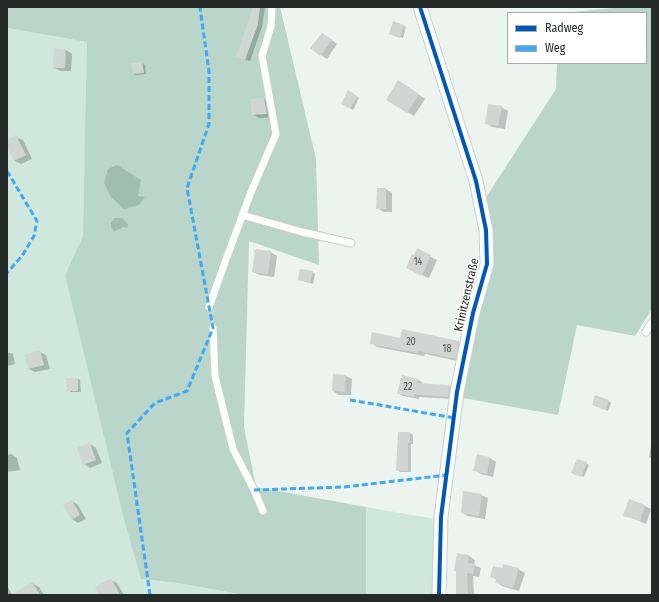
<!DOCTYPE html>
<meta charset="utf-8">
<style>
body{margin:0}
#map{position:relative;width:659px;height:602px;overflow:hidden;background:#ecf4f0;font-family:"Fira Sans Condensed",sans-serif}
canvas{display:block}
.frame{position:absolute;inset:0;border:8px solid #252b28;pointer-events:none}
.legend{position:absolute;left:507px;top:12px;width:140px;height:52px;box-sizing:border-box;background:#fff;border:1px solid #a8aaa9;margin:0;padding:5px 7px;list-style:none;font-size:12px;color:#252b28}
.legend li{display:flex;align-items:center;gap:8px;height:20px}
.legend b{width:20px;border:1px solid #a8aaa9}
</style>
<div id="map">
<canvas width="659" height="602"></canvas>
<div class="frame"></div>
<ul class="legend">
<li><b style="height:5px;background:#0057b8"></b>Radweg</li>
<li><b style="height:5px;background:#3fa9f5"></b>Weg</li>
</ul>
</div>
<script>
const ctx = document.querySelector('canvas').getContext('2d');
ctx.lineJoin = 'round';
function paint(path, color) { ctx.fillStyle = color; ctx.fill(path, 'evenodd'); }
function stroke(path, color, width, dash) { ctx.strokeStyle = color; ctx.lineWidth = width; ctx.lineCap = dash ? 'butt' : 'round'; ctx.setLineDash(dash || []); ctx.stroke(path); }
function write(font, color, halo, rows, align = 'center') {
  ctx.font = font + ' "Fira Sans Condensed",sans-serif'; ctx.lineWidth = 3; ctx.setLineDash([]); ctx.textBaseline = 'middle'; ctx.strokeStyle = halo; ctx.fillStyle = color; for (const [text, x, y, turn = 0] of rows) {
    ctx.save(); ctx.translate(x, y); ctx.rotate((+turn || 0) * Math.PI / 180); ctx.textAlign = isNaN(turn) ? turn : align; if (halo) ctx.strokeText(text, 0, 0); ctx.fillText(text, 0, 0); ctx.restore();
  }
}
paint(new Path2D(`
 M7,28L88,42L83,236L65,275L141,579L178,583L244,595H7Z
 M366,507L436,519L433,595H366Z`), '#cfe7dd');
paint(new Path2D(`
 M7,7H280L316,159L319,265L249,241L244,427L256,487L366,507V595H244L178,583L141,579L124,519L65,275L83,236L87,42L7,28Z
 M625,7H652V309L635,336L577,325L558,415L463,398L476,327L490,280L491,261L485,199L556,89L557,63H646V13H562Z`), '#bad5ca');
paint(new Path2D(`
 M117,165L141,180L138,196L145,197L139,205L124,209L111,197L104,183L108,169Z
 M115,218H122L128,224V228L123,227L120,229L114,231L111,227V223Z`), '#9fbeb1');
paint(new Path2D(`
 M251,7H265L262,27L250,61L242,59L254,9Z
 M403,25L406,27L403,38L390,34Z
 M328,37L337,44L327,59L321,55Z
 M55,49L66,50L72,54L71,71H61L54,68Z
 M142,63L145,65L146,74L136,75L133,74L132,64Z
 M405,85L425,99L414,116L387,99Z
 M349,92L359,98L353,110L342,103Z
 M264,99L271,102L273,117L259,118L253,114L252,100Z
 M501,107L508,111L505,129L492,127L486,123Z
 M16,137L23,140L32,159L21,164L15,161L7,144V141Z
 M378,189H386L392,193V212H384L377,208Z
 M417,250L437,260L429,278L413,271L414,256Z
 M270,252L277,256L274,277L260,275L253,272Z
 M312,272L315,274L313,284L299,280Z
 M401,339L459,342L465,345L462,362L425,354L424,356L377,347L371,343Z
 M40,352L46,355L50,369L35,372L29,369L25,355Z
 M7,353H11L13,354L15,364L7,366Z
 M346,376L352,379L351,395H339L333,391Z
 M78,379L80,380L81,392H71L68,390Z
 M418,380L422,382V384L449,386L454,389L453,399L419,397V399L403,396L398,393Z
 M608,401L611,403L608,411L596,406Z
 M399,433H410L413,435V444H411V472H400L397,470Z
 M90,444L96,448L102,463L90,468L84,464Z
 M651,446H652V459L649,457Z
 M11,454L17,458L20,470L7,472V455Z
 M478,456L490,458L496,462L493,477L481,474L475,470Z
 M586,463L589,465L584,477L575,474Z
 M481,495L488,498L485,519L468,516L462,513Z
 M72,501L78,505L86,519L78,523L72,519Z
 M629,501L645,506L651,509L646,524L625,515Z
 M458,554L469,556L475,560L474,565L481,568L479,577L473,576L474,595H458Z
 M518,569L525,573L519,591L502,586L496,582L497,580L491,576L502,570Z
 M111,580L117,583L124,595H100Z
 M32,583L39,587L44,595H24Z
 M7,585L12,595H7Z`), '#0003');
paint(new Path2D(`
 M253,7H260L258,24L245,60L236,57Z
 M393,21L404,25L400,38L389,34Z
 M322,33L332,40L320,56L310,48Z
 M54,48L66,49L65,68H53Z
 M142,62L144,73L133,74L131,63Z
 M398,80L419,94L407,113L386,100Z
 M348,90L357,96L350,109L341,104Z
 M264,98L267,114L252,115L250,99Z
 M488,104L502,106L498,126L485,124Z
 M16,135L26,155L14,161L7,147V140Z
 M377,188H386V209H376Z
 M417,248L431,255L422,276L406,268L412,254L414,255Z
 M255,249L271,251L268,274L252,272Z
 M300,269L313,271L310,283L298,280Z
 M402,329L459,341L456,359L418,351V353L370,344L372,332L400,338Z
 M40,350L44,365L28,369L24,355Z
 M333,374L346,375L345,392L332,391Z
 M402,375L418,379L417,383L450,385L448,397L414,394V397L397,394Z
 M66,378H78V391H67Z
 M595,395L609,400L605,410L592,405Z
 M398,432H410V443H408V471H396Z
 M90,443L96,460L83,465L77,448Z
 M477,454L490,457L487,474L473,471Z
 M577,459L587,462L581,477L571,473Z
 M463,491L482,494L479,516L461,513Z
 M629,499L645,505L640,521L623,516Z
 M72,500L80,515L71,520L63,505Z
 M457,553L469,555L468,563L475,564L473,574L467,573L468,595H456V571H454Z
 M503,564L519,568L513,588L495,583L496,579L490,577L493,566L502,568Z
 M111,578L120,595H99L95,587Z
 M32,582L40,595H11Z`), '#d0d6d3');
const lane = new Path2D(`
 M242,215L302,232L351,243
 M209,307L224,265L251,192L276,134L262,56L271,26L272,7
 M213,328L215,376L233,449L254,490L263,511
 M646,332L652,322`);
const street = new Path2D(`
 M420,7L476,181L486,230L487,264L473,313L457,392L441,517L439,595`);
stroke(lane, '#cad0cd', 9);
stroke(street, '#cad0cd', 15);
stroke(lane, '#fcfdfd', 7);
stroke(street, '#fcfdfd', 13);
stroke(new Path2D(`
 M7,171L37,221L34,236L22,256L7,273
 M350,400L455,418
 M254,490L344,487L447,475
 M150,595L127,433L155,403L187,391L213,328L187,188L209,124V72L200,7`), '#3fa9f5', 3, [6, 3]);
stroke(new Path2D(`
 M420,7L476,181L486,230L487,264L473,313L457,392L441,517L439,595`), '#0057b8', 4);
write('10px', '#505653', null, [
 ["14",418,262],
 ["20",411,342],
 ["18",447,349],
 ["22",408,387]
]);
write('12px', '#252b28', '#fff', [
 ["Krinitzenstraße",467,295,-77]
]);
</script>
